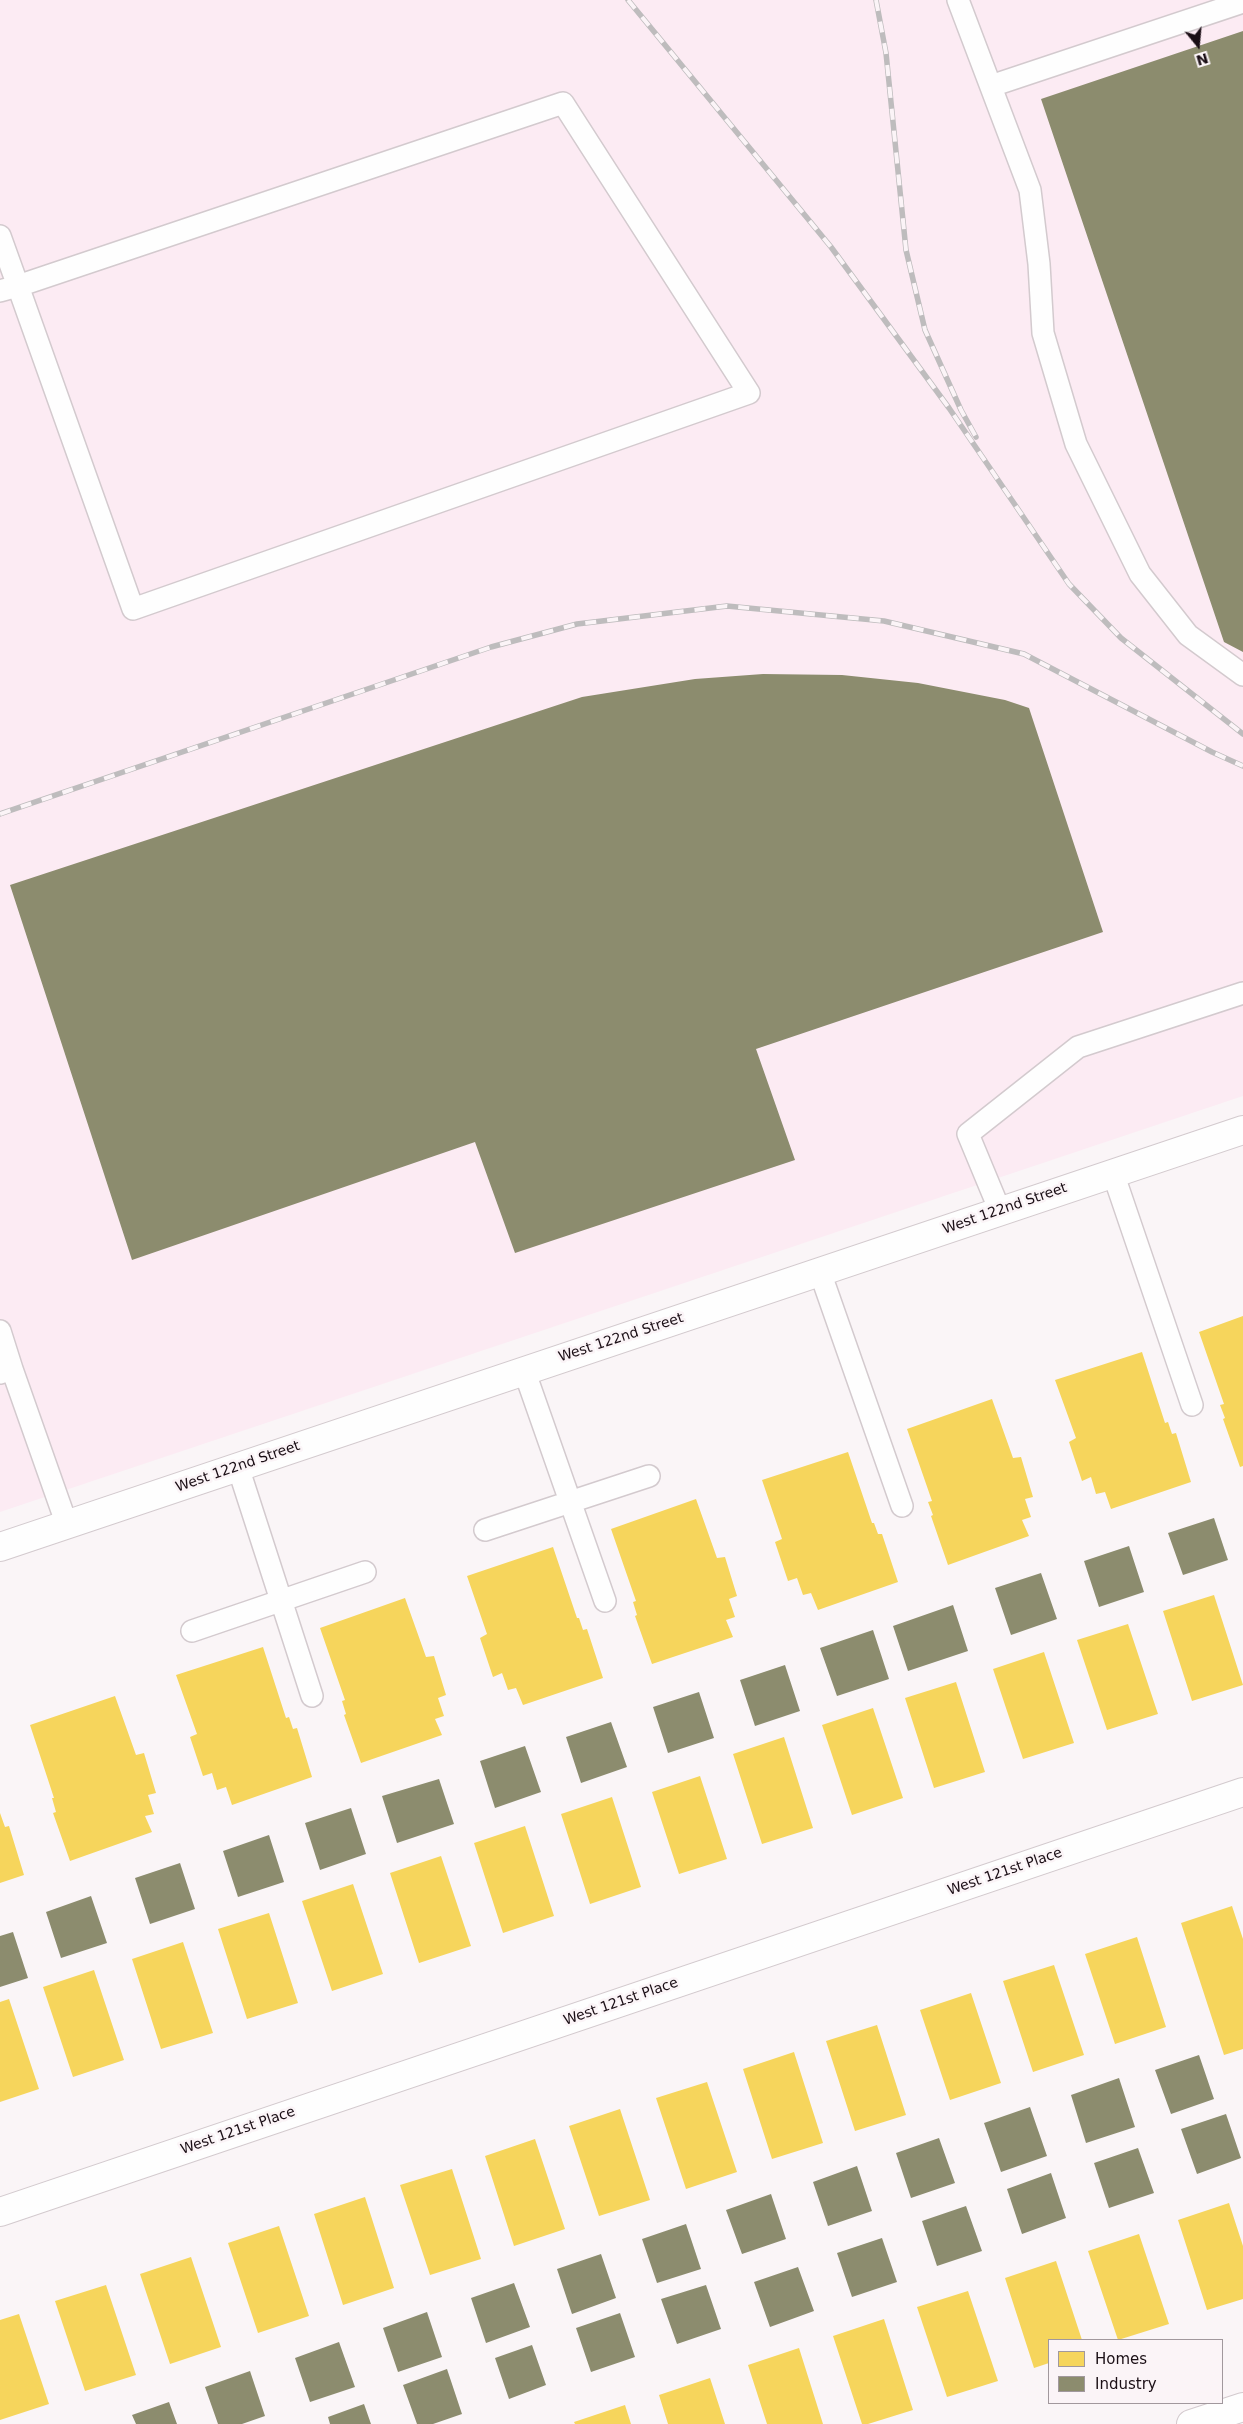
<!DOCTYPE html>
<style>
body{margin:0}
#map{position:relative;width:1243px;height:2424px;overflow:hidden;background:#faf5f7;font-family:"DejaVu Sans",sans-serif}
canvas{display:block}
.legend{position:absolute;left:1048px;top:2339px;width:175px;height:65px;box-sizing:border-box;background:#fbf4f7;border:1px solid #a1989d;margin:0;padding:6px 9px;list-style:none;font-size:15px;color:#1a0e15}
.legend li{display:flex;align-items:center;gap:10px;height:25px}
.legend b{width:25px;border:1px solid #a1989d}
.north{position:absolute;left:1173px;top:20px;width:50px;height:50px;-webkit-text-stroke:4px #fbf4f7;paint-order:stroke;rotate:163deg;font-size:14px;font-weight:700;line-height:20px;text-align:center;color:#1a0e15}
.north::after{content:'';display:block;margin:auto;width:18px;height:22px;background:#1a0e15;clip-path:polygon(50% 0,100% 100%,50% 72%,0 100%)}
</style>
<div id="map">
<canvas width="1243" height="2424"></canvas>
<ul class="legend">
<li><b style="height:14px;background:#f6d55c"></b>Homes</li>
<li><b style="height:14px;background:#8c8c6e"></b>Industry</li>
</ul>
<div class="north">N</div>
</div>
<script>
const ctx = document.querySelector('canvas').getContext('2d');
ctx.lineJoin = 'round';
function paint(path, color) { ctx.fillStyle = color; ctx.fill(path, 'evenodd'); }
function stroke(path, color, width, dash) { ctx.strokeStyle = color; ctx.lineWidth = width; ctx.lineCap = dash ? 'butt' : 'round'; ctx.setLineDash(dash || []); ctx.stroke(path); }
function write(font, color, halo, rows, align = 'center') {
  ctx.font = font + ' "DejaVu Sans",sans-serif'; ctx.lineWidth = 5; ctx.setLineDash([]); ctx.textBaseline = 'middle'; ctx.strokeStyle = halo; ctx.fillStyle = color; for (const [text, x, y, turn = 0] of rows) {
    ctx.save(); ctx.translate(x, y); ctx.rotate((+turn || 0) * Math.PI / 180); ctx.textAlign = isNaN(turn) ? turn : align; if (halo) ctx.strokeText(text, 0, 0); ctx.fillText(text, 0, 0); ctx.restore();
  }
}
paint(new Path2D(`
 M0,0H1243V1096L0,1512Z`), '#fcebf3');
paint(new Path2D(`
 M1243,1316V1466L1240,1467L1223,1419L1225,1418L1220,1405L1224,1404L1199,1332Z
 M1142,1352L1165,1423L1168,1422L1172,1434L1176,1433L1191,1482L1111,1509L1105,1492L1096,1494L1091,1477L1082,1481L1069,1442L1076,1438L1055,1380Z
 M992,1399L1013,1458L1021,1457L1033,1497L1025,1499L1031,1517L1022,1520L1029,1536L948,1565L931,1516L933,1515L928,1502L932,1501L907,1429Z
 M848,1452L872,1523H874L878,1534H882L898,1582L818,1610L811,1593L803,1595L797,1578L788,1581L775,1542L782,1539L762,1480Z
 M696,1499L717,1558L725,1557L737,1596L729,1599L735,1617L726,1620L733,1637L652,1664L635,1616L637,1615L633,1602L636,1601L611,1529Z
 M553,1547L577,1618H579L583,1630L587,1629L603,1678L523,1705L516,1688L508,1690L502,1673L493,1677L480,1638L487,1634L467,1576Z
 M1214,1595L1243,1685L1192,1701L1163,1611Z
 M405,1598L426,1657L434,1656L446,1695L438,1698L444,1716L435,1719L442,1735L361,1763L344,1715L346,1714L342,1701L345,1700L320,1628Z
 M1128,1624L1158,1714L1107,1730L1077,1640Z
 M263,1647L286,1718L289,1717L293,1729L297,1728L312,1777L232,1805L226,1787L217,1790L212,1773L203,1776L190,1737L197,1734L176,1675Z
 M1044,1652L1074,1743L1023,1759L993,1669Z
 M956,1682L985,1772L934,1788L905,1698Z
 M115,1696L136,1755L144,1753L156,1793L148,1795L154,1814L145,1816L152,1832L70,1861L53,1813L56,1812L52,1798H54L30,1725Z
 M873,1708L903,1798L852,1815L822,1725Z
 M784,1737L813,1828L762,1844L733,1754Z
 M700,1776L727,1859L679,1874L652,1792Z
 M612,1797L641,1887L590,1904L561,1814Z
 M0,1813L5,1827L9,1826L24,1875L0,1883Z
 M525,1826L554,1916L503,1933L474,1843Z
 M441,1856L471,1946L419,1963L390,1873Z
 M353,1884L383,1974L332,1991L302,1901Z
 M1232,1906L1243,1939V2049L1224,2055L1181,1923Z
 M269,1913L298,2003L247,2019L218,1929Z
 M1137,1937L1166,2027L1115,2044L1085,1954Z
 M183,1942L213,2033L161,2049L132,1959Z
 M1054,1965L1084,2055L1033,2072L1003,1981Z
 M94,1970L124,2060L73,2077L43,1987Z
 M971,1993L1001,2083L950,2100L920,2010Z
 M9,1999L39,2089L0,2102V2002Z
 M877,2025L906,2115L855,2131L826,2041Z
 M794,2052L823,2143L772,2159L743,2069Z
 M707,2082L737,2172L686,2189L656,2098Z
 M620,2109L650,2200L599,2216L569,2126Z
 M535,2139L565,2229L514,2246L485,2156Z
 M452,2169L481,2259L430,2275L400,2185Z
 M365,2197L394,2288L343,2305L314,2214Z
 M1229,2203L1243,2246V2299L1207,2310L1178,2220Z
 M279,2226L309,2316L258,2333L228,2243Z
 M1139,2234L1169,2324L1118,2340L1088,2251Z
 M191,2257L221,2347L170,2364L140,2274Z
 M1056,2261L1082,2340H1049V2363L1034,2368L1005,2278Z
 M106,2285L136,2375L85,2391L55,2301Z
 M968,2291L998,2381L947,2397L917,2307Z
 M19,2314L49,2404L0,2420V2320Z
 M884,2319L913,2410L868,2424H862L833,2336Z
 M799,2348L823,2424H767L748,2365Z
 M710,2378L725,2424H668L659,2395Z
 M625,2405L631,2424H575L574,2422Z`), '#f6d55c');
paint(new Path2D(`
 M1243,31V652L1224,642L1041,99Z
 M763,674L842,675L918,683L1005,700L1029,708L1103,932L756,1049L795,1160L515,1253L475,1142L132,1260L10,885L582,697L695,679Z
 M1214,1518L1228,1560L1183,1575L1168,1533Z
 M1129,1546L1144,1592L1099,1607L1084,1561Z
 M1041,1573L1057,1619L1011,1635L995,1588Z
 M953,1605L968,1651L908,1671L893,1626Z
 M873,1630L889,1679L837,1696L820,1648Z
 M785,1665L800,1711L755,1726L740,1680Z
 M699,1692L714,1738L668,1753L653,1707Z
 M611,1722L627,1767L581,1783L566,1737Z
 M525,1746L541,1792L495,1808L480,1761Z
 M439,1779L454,1824L397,1843L382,1796Z
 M351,1808L366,1854L320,1870L305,1823Z
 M269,1835L284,1882L238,1897L223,1851Z
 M180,1863L195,1909L150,1924L135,1878Z
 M91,1896L107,1943L61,1958L46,1912Z
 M13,1932L28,1978L0,1987V1936Z
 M1199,2055L1214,2099L1171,2114L1155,2070Z
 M1119,2078L1135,2127L1086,2143L1071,2095Z
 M1030,2107L1047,2156L1001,2172L984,2123Z
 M1226,2114L1241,2158L1197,2174L1181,2129Z
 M939,2138L955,2183L911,2198L896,2153Z
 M1138,2148L1154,2193L1109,2208L1094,2163Z
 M857,2166L872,2211L828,2226L813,2182Z
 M1051,2173L1066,2218L1022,2234L1007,2189Z
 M771,2194L786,2239L742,2254L726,2210Z
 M966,2206L982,2251L937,2266L922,2221Z
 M686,2224L701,2269L657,2283L642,2239Z
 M882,2238L897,2282L852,2297L837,2253Z
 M601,2254L616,2298L572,2314L557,2269Z
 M798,2267L814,2311L770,2327L754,2282Z
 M514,2283L530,2327L486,2343L471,2298Z
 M706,2285L721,2329L677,2344L661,2299Z
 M427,2312L442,2357L398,2372L383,2328Z
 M620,2313L635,2357L591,2372L576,2328Z
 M339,2342L355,2387L310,2402L295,2358Z
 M532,2345L546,2385L509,2399L495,2358Z
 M447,2369L462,2414L433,2424H417L403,2385Z
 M250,2371L265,2416L242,2424H218L205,2387Z
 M169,2402L177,2424H136L132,2415Z
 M364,2404L371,2424H330L328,2417Z`), '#8c8c6e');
const lane = new Path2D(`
 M958,0L1030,190L1039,264L1043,333L1076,444L1140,574L1188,635L1243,675
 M991,86L1243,2
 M0,236L18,286L133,609L749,393L563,103L18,286L0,291
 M1113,1173L1192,1405
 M1000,1211L968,1134L1078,1047L1243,993
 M820,1272L902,1506
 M0,1331L12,1369L0,1373
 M12,1369L67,1525
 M524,1370L605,1601
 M238,1467L312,1696
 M485,1530L649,1476
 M192,1631L365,1572`);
const street = new Path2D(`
 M0,2212L1243,1792
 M1191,2424L1243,2407`);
const secondary = new Path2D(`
 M0,1547L1243,1130`);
stroke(lane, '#d3cace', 24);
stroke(street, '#d3cace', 30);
stroke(secondary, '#d3cace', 30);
stroke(lane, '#fefefe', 21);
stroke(street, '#fefefe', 28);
stroke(secondary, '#fefefe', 28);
const rail = new Path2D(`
 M628,0L831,247L949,408L1069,584L1121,638L1243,734
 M876,0L886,53L906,250L925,330L961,410L976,437
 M0,814L491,647L577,624L727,606L884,621L1024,654L1212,752L1243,766`);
stroke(rail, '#bebcbd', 5.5);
stroke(rail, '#fbf4f7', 4, [11]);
write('14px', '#1a0e15', '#fbf4f7', [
 ["West 122nd Street",1005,1209,-19],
 ["West 122nd Street",621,1338,-18],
 ["West 122nd Street",238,1467,-19],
 ["West 121st Place",1005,1872,-19],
 ["West 121st Place",621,2002,-19],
 ["West 121st Place",238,2131,-19]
]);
</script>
